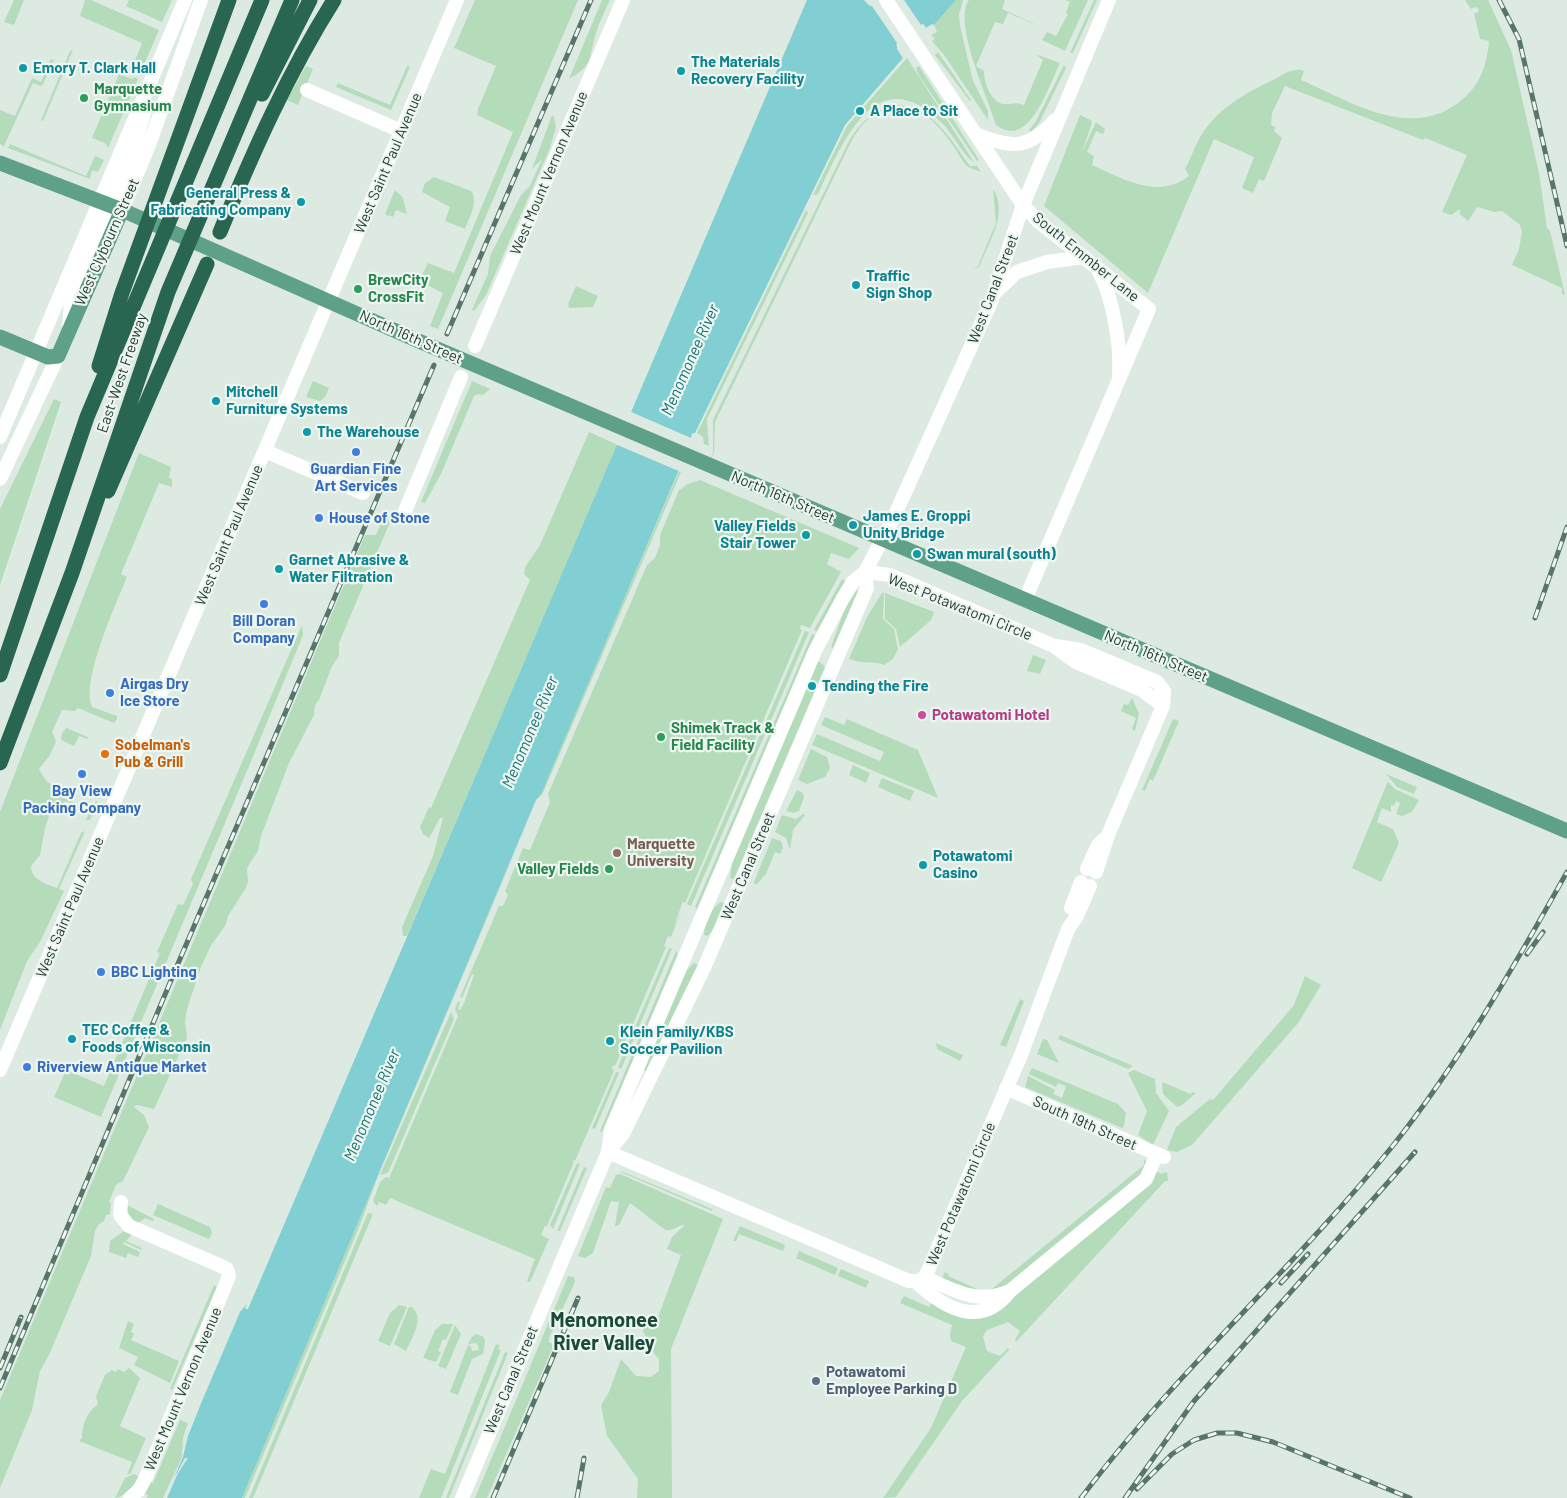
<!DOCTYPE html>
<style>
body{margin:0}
canvas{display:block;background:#dceae2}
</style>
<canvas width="1567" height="1498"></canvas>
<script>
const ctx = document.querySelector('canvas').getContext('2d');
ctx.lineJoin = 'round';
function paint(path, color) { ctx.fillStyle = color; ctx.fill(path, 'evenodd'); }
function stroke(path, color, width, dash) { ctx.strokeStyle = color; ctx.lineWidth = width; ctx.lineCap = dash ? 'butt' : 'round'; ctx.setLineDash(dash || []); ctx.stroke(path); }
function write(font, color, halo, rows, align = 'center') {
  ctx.font = font + ' Barlow,sans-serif'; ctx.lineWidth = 4.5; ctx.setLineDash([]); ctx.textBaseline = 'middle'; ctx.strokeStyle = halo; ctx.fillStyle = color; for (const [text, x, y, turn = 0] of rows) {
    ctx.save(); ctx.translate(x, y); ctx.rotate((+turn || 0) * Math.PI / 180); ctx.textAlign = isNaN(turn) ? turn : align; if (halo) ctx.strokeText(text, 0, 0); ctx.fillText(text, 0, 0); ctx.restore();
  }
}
paint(new Path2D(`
 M14,0H24L14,25L4,22Z
 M85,0H91L159,30L143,67L134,63L142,43L80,16Z
 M129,0H172L162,22L126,6Z
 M475,0H578L438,329L430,326L443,293L419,281L428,263L454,273L513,132L477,115L478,109L496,66L454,48Z
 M602,0H610C605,11 599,22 596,33C588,58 595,64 569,79Z
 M956,0H963L959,15L960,26L973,81L988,111V120L944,55L932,41L935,39L931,35L937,32L934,25Z
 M969,0H1005L1002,9L1042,27L1008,13L1003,24L995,22L976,66L984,71C984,82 990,102 1004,104C1012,105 1014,101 1024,105L1043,60L1035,54L1060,63C1049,85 1029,151 996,125C989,100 952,22 969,0Z
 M1065,0H1088L1065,51L1042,40L1047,32L1056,36L1068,14L1066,13L1070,2Z
 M1094,0H1097L1073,53H1070Z
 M1465,0H1488L1511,50L1539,173L1547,228L1550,231L1565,295L1562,294V288L1512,265L1519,249L1522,232L1520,225L1502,211L1494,212L1477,207L1468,221L1460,214V209L1451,215L1442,212L1467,155L1425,138L1423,140L1285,86L1272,113L1271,125L1275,127L1274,131L1282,138L1264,181L1259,179L1253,193L1242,188L1254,157L1214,139L1148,293L1044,206L1080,115L1091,120L1092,123L1082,152L1096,122L1105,129L1103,134L1096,131L1087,152L1094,156L1092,165C1124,179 1157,200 1189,176L1185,169C1191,159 1193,150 1198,141C1215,109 1244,94 1275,79C1284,74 1294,67 1304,71L1301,80C1350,101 1408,140 1458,103C1479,88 1487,66 1489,41L1480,39L1474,13L1478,12L1479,9L1475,7L1471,9Z
 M73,50L43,121L41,120L70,51Z
 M938,52L971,100L970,101L935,55Z
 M907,58L974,162C965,158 952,133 943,124C876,56 843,142 818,194L813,195L847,126Z
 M51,59L54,60L43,84L41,86L33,83L4,146L0,144V110L15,116L32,78L41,82Z
 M1064,65L1066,68L1039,123L1031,132L1029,130L1035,123Z
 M306,66L313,69L298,105L287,100Z
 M407,66L410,67L391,110L336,87L338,83L390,105Z
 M919,66L979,160L977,161L918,74L916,68Z
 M119,74L132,79L135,77L138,79L108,148L105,143L92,138Z
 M894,105C932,104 950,139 970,166H977L981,172C977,170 971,169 967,166C962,161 958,153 954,147C940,126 918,100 890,108C871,113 860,125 851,142L715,422L714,452L703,476L713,452V420L849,141C861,121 873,112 894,105Z
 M552,115L554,117L556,127L550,148L486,295L474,311L472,310L488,274L490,256L521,195L530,186L542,159L532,169Z
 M10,144L86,176L95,156L104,160L98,172L92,170L90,179L8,148Z
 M434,177L471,191C479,202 469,218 465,229L445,221L450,207L422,192L425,183Z
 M993,189C1009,213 988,244 979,267L973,269L978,266L996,223Z
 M395,190L403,198L407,214L396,210L393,217L390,216L391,213L388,216L385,214Z
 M806,210L808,213L707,419L709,446L704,444L703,437L697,433Z
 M576,286L598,296L593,307L569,308L568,304Z
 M313,381L329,388L325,397L320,401L306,397Z
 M472,381L490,389L483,395L478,394L474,396L441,474L425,503L421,502Z
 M54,399L61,402L0,585V509Z
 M589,432L618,445L407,936H403L402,927L433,856L443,818H440L429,838L423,834L420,827L429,807L431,808L530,580L524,574L525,567L540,545Z
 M139,453L171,467L169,478L172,479V487L159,483L121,574L127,577C116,604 81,680 92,707L117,716V719L114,723L78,708L75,711L62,710L52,732L56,741L50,755L39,769L46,781L60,790L64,798L91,810L96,801L98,802L90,820H86L90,811L65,801L61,807L51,810L45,828L40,855L31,866C31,880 46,884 57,888L81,833L85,831L59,889L64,891L40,942L27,961L0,1030V812Z
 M679,471L681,472L543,793L537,800L378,1176L358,1230L245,1498H242L478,937Z
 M700,480L859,548L849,559L831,553L827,564L841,572L810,628L801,625L800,629L802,630L685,903L683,901L674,926L681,912L671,937L668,936L664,946L666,947L615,1066L613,1065L612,1069L614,1071L575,1161L573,1160V1164L547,1226H545L541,1235L549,1239L530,1282L527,1281L535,1259L390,1198L386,1205L379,1202L377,1206L373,1201L380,1182L386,1177L389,1178L458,1016L455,1009L458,1001L460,1002L458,1009L460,1010L464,1003L474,975L472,974L462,998L460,997L499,906H503L508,895L505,891L523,848L530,850L550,802L548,794L647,565L655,558L660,545V535L679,490L688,484Z
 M385,514L389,516L390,522L339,643V656L332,666L319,700L315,705L314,715L289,763L261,836L258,851L247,868L248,882L246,888L228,916L225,926L210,947L201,967L187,1009L185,1021L187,1038L154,1109L137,1105L134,1107L144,1115L149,1127L123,1181L116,1185L109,1202L111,1203L110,1214L106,1215L104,1221L99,1224L95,1231L91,1256L49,1355L40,1371L32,1410L0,1488V1400L365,535H376Z
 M842,579L845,581L817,631L814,630Z
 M855,590L858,591L833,648L831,647L846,605Z
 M882,593H884L883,619L894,629L898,649L893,659L884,665C870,660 865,665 849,659L867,617Z
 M885,593L934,612L931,620L900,647L896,629L885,619Z
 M302,625L303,635L249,766L101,1117L54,1097L66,1070L104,1086L160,953L157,952L178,904L183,905L193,884L191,879Z
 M805,631L809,632L691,906L687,904Z
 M812,634L815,635L697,909L695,907Z
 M1033,655L1046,660L1040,674L1027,671Z
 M817,662H820L825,667L734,879L730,878L732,862Z
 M1132,698L1139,714L1135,731L1132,729L1136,718L1121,711L1124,704L1128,705Z
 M825,717L844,725L847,719L918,750L938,798L812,745L817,734L880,761L884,752L821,725Z
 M1173,719L1179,721L1153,781L1150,779L1145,791L1142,790Z
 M66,728L88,737L87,739L79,736L74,746L61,740L62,733Z
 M811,749L827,757L830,768L825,777L807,784L798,780Z
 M853,765L870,773L866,783L849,775Z
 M1386,774L1417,787L1414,794L1397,787Z
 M882,778L914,791L910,801L878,787Z
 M1384,778L1395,789L1419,800L1412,812L1402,816L1396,814L1400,803L1396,801L1394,806L1391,805V812L1382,808L1377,822L1393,829L1399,843L1381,882L1352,868L1388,781Z
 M797,790L803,793L804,797L799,811L794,813L786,811Z
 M803,814L805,815L793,830L790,850L786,838L775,832L782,815L796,819Z
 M772,838L781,841L783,848L780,854L775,852L766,874L756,885L754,882Z
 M721,902L724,903L714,928L708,936L704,935C705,923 710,908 721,902Z
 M669,948L672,949L621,1069L618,1067Z
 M676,951L678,954L602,1132L600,1131Z
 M694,963L698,965L691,979L646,1071L643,1070L686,971Z
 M1305,976L1321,985L1299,1022L1192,1145L1177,1152L1167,1150L1176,1127L1210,1099L1213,1100L1294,1005Z
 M1020,999L1024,1001L1006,1047L1000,1045Z
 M451,1012L454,1019L388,1173L380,1175Z
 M1060,1035L1133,1066L1128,1069L1058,1039Z
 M1043,1039L1047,1040L1059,1063L1037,1054Z
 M936,1043L963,1055L960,1061L937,1049Z
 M1032,1068L1118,1104L1126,1113L1124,1126L1122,1128L1025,1087L1028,1076L1055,1090L1053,1094L1062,1098L1066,1086L1058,1083L1056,1087L1029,1074Z
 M1134,1070L1155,1079L1156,1093L1169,1111L1153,1145L1138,1135L1147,1111L1128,1073Z
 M616,1072L619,1073L595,1129L592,1128Z
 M1162,1082L1191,1094L1192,1092L1196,1093L1182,1105L1177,1107L1163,1094Z
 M1144,1160L1147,1162L1140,1176L1004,1287L986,1294L941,1281L945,1272L949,1274L948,1276L984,1292L993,1288L1144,1165Z
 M577,1163L580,1164L553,1229L550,1225Z
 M584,1167L587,1168L560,1231H557Z
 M621,1171L712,1209V1211L623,1173Z
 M1157,1171L1161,1174L1167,1172L1168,1181H1165L1016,1342L1015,1340L1020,1331L1008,1322L987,1330L983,1336L987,1351L1000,1356L1008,1348L1009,1350L962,1401L896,1497L883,1498L931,1428L966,1347L951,1341L950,1334L952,1325L900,1303L904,1296L929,1307L932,1301L966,1315L1150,1184Z
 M620,1174L723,1219L671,1349L672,1498H637L638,1479L607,1436L601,1405L609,1392L621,1359L636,1376L651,1377L659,1371V1359L651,1350L637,1316L641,1313L657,1320L681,1255L667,1249L672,1237L685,1225C679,1224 674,1231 666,1230C663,1229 636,1207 630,1203L619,1225L615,1226L619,1202L611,1201L593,1253L585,1258L578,1256L606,1187L610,1188L616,1175Z
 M158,1204L210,1227L212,1233L209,1239L153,1215Z
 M127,1205L154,1219L153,1221L145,1218L138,1223C130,1219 127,1214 127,1205Z
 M368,1213L373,1214L253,1498H249Z
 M740,1226L785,1245L783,1251L739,1234L736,1241H733Z
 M124,1231L132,1234L126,1241L142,1248L141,1250L124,1242L123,1244L140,1252L138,1257L128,1253L126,1258L109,1252L110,1241Z
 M799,1251L838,1268L835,1275L796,1258Z
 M841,1269L869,1281L866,1288L838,1276Z
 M568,1276L574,1277L575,1282L549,1338V1342L554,1345L487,1498H475Z
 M214,1285L217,1287L172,1390L170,1389Z
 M399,1305L407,1307L390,1346L378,1341L390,1313Z
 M409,1307H412C425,1319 412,1337 406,1351L394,1344Z
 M128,1321L134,1324L131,1332L134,1334L131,1340L179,1361L170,1383L134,1365L138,1357L119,1348Z
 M442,1324H453L446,1340L443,1339L438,1351L441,1352L436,1362L423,1358L435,1330Z
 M455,1325L461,1334L446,1369L438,1366Z
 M476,1334L484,1337L485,1342L483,1354L472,1359L458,1395L450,1392L468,1345L471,1346L472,1351L479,1350L477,1343L468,1344L472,1337Z
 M496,1344L500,1345L498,1349L501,1350L441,1498H419L431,1469L445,1474Z
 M505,1352L508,1353L449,1498H446Z
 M129,1368L140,1378L120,1426L146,1438L131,1473L127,1475L132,1462L79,1441L82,1438C82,1425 87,1412 98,1404L96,1396L105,1375L112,1370L116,1372L118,1369L124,1372Z
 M180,1420L188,1423L183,1438L182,1457L163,1498H147L148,1495L143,1493L151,1482L153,1483Z
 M134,1474L139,1477C135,1486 126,1496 115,1498L125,1478Z`), '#b4dcba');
paint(new Path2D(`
 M807,0H864L870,6L879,0H956L934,25L926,28L923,24L896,44L903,58L845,125L692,439L541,794L536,800L242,1498H167L178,1473L188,1458H185L173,1480L183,1457L188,1436L202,1401L240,1312L247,1304L245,1309H248Z`), '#81cfd2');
paint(new Path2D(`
 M864,0H869L871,3L875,0H904L921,25L923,24L926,28L932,24L936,27L926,31L923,28L899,45V49L905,55L904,60L897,49V43L872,6Z
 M629,411L691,438L692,433L697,434L681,472L615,444Z`), '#dceae2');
stroke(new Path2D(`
 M886,0L1023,205L1038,221L1149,309L1025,600
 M307,90L401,131
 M144,114L129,163L116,194L117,204L122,210L149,145L201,0
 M978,135C1013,148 1028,150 1055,120
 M1099,272C1113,298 1121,345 1119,375
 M997,291L1017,272L1047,262L1084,257
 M69,329L71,299L106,214V207L99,200
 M475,346L623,0
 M0,437L185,0
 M265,451L363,493
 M0,479L58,356
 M405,511L461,377
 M865,572L890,575L1054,646L1076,662L1142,690L1163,706
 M1056,646L1081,650L1157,682L1164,691L1163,706L1108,835L1096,872
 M1087,869L1098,845L1104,839
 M1071,908L1081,882
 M0,1070L457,0
 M1006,1088L1164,1157
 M608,1152L909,1281H920L926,1275L1021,1055L1068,929L1077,916L1090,886
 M608,1152L623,1134L704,968L867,588L865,572
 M121,1202L120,1215L129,1226L221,1266L227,1269L229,1276L146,1477L139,1490L130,1498
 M916,1282C945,1309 981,1329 1010,1291C976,1305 956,1291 924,1277
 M1010,1291L1146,1179L1157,1154
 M462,1498L608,1152L611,1130L815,651L842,600L853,582L865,572L893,519L991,302L1023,205L1109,0`), '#fff', 14);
stroke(new Path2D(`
 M0,163L122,210L414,339L1567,831
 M0,337L48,357L58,356L122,210`), '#5fa188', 15);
stroke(new Path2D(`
 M262,94L310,0
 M220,232C253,152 288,73 334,0
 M99,366L122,293L229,0
 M108,491L207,264
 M0,675L87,417L262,0
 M0,763L72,573L168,292L292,0`), '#296652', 15);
const rail = new Path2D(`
 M1499,0L1519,39L1567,246
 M447,334L591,0
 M1535,618L1567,527
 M1527,954L1543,932
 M1281,1283L1308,1254
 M0,1368L21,1317
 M0,1388L177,966L434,365
 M1137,1489L1172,1454L1194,1440L1217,1433H1237L1273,1442L1410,1498
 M493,1498L578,1298
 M577,1498L584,1458
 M1081,1498C1175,1373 1293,1269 1391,1148C1457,1066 1515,965 1567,872
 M1125,1498L1194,1401L1415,1152`);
stroke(rail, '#58756a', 5);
stroke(rail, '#edf6f0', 3, [9]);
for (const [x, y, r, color] of [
 [23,68,5,"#0f9aa8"],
 [681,71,5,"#0f9aa8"],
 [84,98,5,"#2e9e5b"],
 [860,111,5,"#0f9aa8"],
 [301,202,5,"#0f9aa8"],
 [856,285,5,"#0f9aa8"],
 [358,289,5,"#2e9e5b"],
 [216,401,5,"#0f9aa8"],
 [307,432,5,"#0f9aa8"],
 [356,452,5,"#3f7fe0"],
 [319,518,5,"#3f7fe0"],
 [853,525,5,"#0f9aa8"],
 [806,535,5,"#0f9aa8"],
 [917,554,5,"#0f9aa8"],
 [279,569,5,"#0f9aa8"],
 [264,604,5,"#3f7fe0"],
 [812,686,5,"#0f9aa8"],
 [110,693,5,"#3f7fe0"],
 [922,715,5,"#d1479c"],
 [661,737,5,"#2e9e5b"],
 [105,754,5,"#e8710a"],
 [82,774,5,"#3f7fe0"],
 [617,853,5,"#8d6e63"],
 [923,865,5,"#0f9aa8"],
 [609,869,5,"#2e9e5b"],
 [101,972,5,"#3f7fe0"],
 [72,1039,5,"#0f9aa8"],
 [610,1041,5,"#0f9aa8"],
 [27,1067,5,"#3f7fe0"],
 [816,1381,5,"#5c6f8a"]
]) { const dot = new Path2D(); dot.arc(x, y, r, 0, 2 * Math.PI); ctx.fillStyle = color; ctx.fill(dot); stroke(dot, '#edf6f0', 2); }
write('bold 15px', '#0d838f', '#edf6f0', [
 ["The Materials",691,62],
 ["Recovery Facility",691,79],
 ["Emory T. Clark Hall",33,68],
 ["A Place to Sit",870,111],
 ["General Press &",291,193,"right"],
 ["Fabricating Company",291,210,"right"],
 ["Traffic",866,276],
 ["Sign Shop",866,293],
 ["Mitchell",226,392],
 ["Furniture Systems",226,409],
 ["The Warehouse",317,432],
 ["James E. Groppi",863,516],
 ["Unity Bridge",863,533],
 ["Valley Fields",796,526,"right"],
 ["Stair Tower",796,543,"right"],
 ["Swan mural (south)",927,554],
 ["Garnet Abrasive &",289,560],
 ["Water Filtration",289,577],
 ["Tending the Fire",822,686],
 ["Potawatomi",933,856],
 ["Casino",933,873],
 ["TEC Coffee &",82,1030],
 ["Foods of Wisconsin",82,1047],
 ["Klein Family/KBS",620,1032],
 ["Soccer Pavilion",620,1049]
], 'left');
write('bold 15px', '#27864d', '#edf6f0', [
 ["Marquette",94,89],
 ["Gymnasium",94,106],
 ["BrewCity",368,280],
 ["CrossFit",368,297],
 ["Shimek Track &",671,728],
 ["Field Facility",671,745],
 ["Valley Fields",599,869,"right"]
], 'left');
write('15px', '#1e392f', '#edf6f0', [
 ["West Saint Paul Avenue",388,163,-67],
 ["West Mount Vernon Avenue",549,173,-67],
 ["West Clybourn Street",107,242,-66],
 ["South Emmber Lane",1086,257,39],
 ["West Canal Street",993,289,-69],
 ["North 16th Street",411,337,24],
 ["East-West Freeway",122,373,-71],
 ["North 16th Street",783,497,23],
 ["West Saint Paul Avenue",229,535,-67],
 ["West Potawatomi Circle",960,607,22],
 ["North 16th Street",1156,656,23],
 ["West Canal Street",748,866,-67],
 ["West Saint Paul Avenue",70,907,-67],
 ["South 19th Street",1085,1123,24],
 ["West Potawatomi Circle",961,1194,-67],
 ["West Canal Street",511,1380,-67],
 ["West Mount Vernon Avenue",183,1389,-67]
]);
write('bold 15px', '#366cbe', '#edf6f0', [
 ["Guardian Fine",356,469,"center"],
 ["Art Services",356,486,"center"],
 ["House of Stone",329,518],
 ["Bill Doran",264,621,"center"],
 ["Company",264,638,"center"],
 ["Airgas Dry",120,684],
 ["Ice Store",120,701],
 ["Bay View",82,791,"center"],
 ["Packing Company",82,808,"center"],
 ["BBC Lighting",111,972],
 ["Riverview Antique Market",37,1067]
], 'left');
write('bold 15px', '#b23c85', '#edf6f0', [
 ["Potawatomi Hotel",932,715]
], 'left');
write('bold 15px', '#c56008', '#edf6f0', [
 ["Sobelman's",115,745],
 ["Pub & Grill",115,762]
], 'left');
write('bold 15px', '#785e54', '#edf6f0', [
 ["Marquette",627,844],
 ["University",627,861]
], 'left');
write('bold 15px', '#4e5e75', '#edf6f0', [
 ["Potawatomi",826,1372],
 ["Employee Parking D",826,1389]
], 'left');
write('italic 16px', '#177276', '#edf6f0', [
 ["Menomonee River",690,360,-66],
 ["Menomonee River",530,732,-67],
 ["Menomonee River",372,1105,-67]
]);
write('bold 20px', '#1a4b39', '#edf6f0', [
 ["Menomonee",604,1320],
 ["River Valley",604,1343]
]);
</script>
